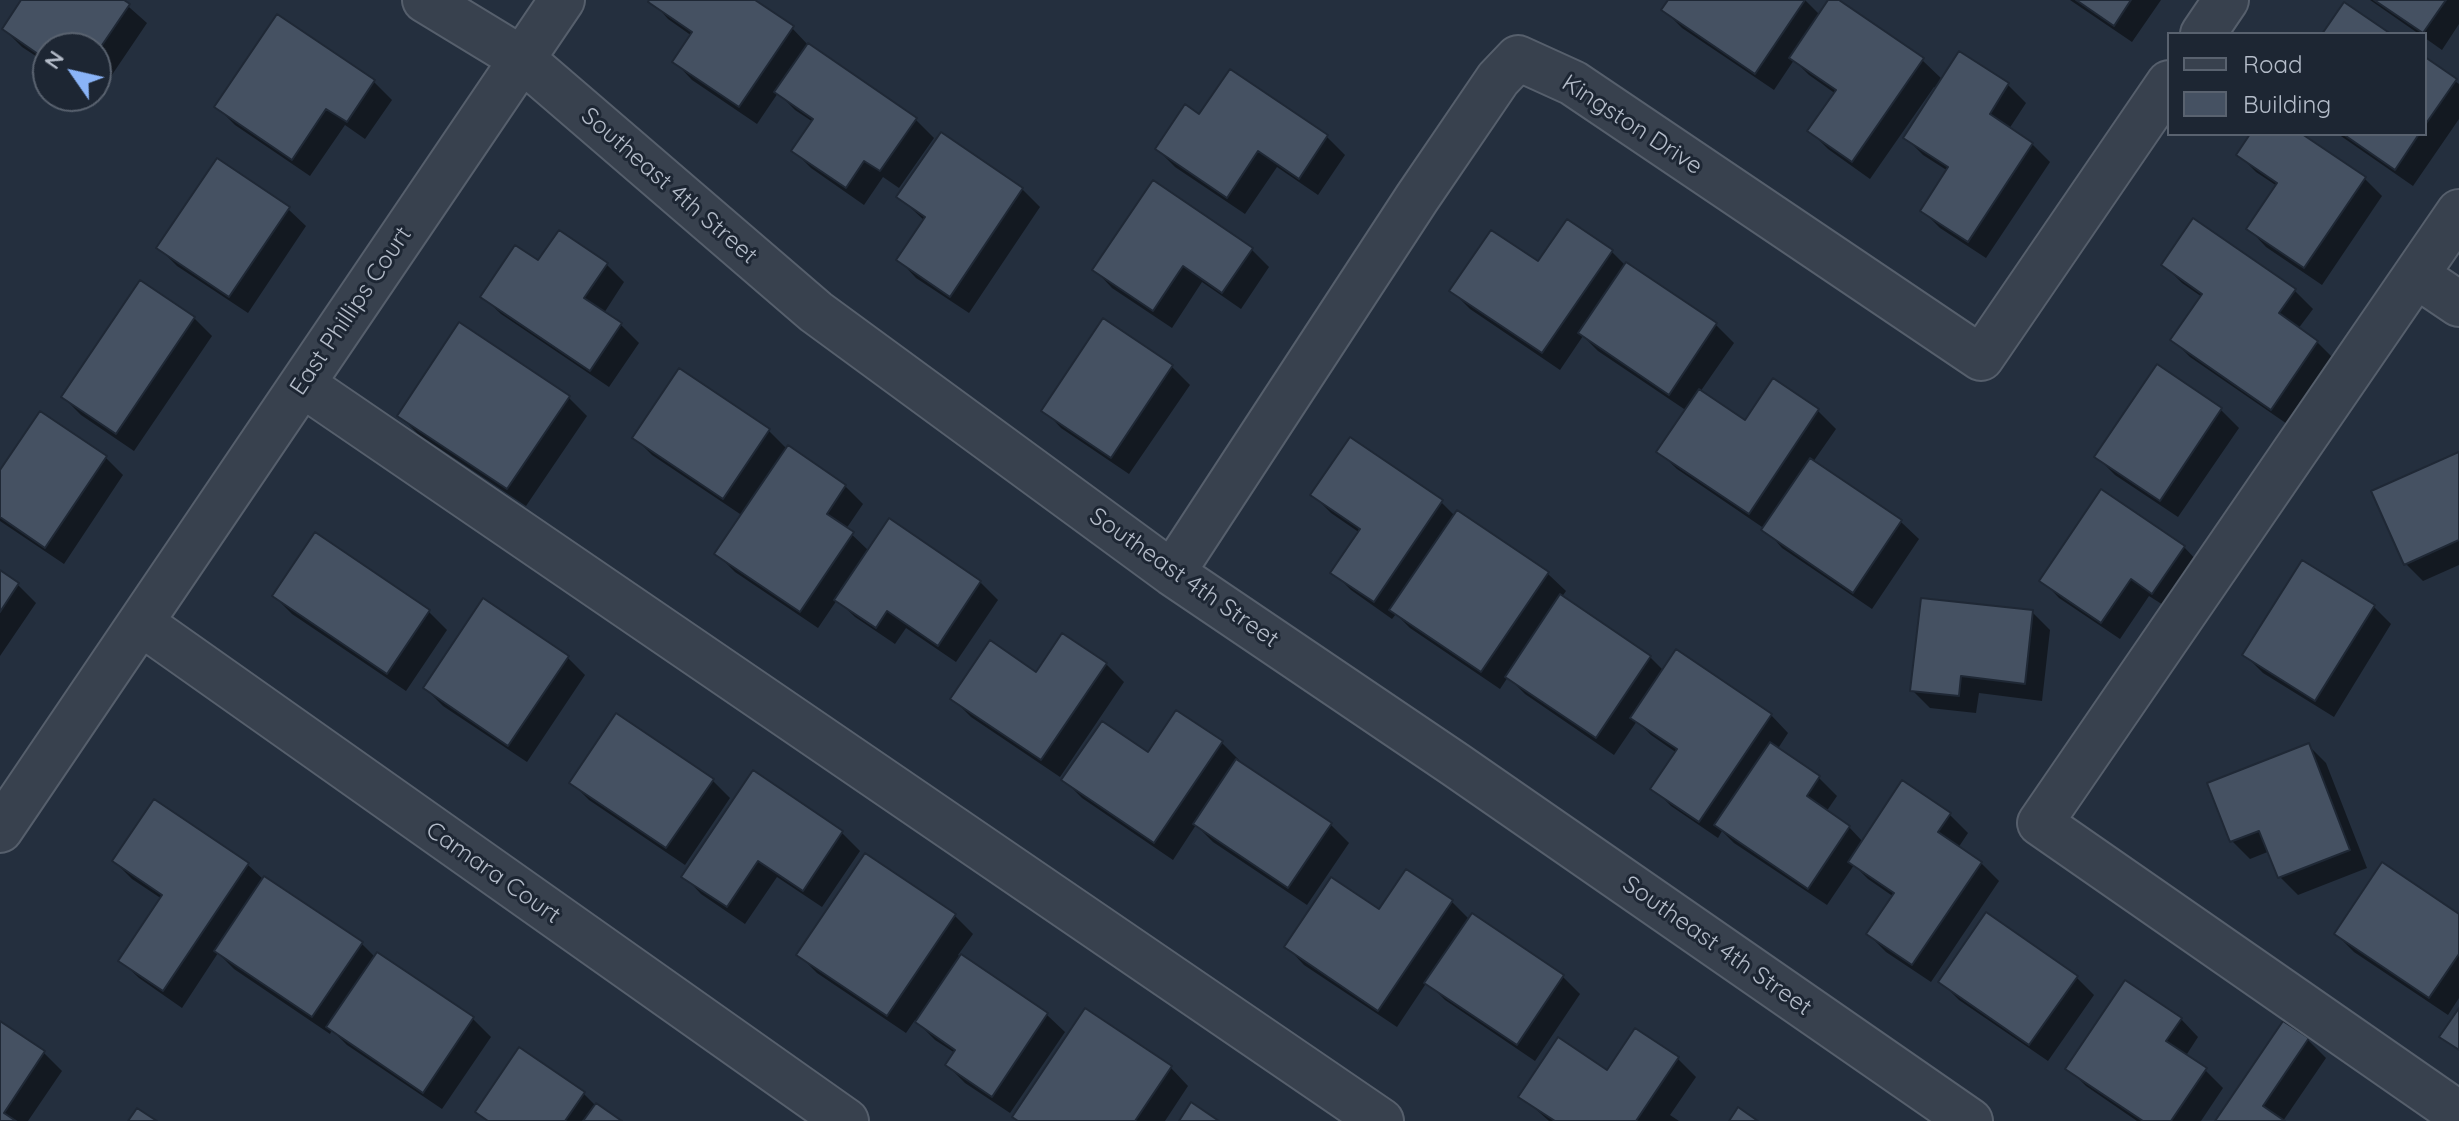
<!DOCTYPE html>
<style>
body{margin:0}
#map{position:relative;width:2459px;height:1121px;overflow:hidden;background:#242f3e;font-family:Quicksand,sans-serif}
canvas{display:block}
.legend{position:absolute;left:2167px;top:32px;width:260px;height:104px;box-sizing:border-box;background:#1d2633;border:2px solid #59626f;margin:0;padding:10px 14px;list-style:none;font-size:24px;color:#b4bcc9}
.legend li{display:flex;align-items:center;gap:16px;height:40px}
.legend b{width:40px;border:2px solid #59626f}
.north{position:absolute;left:32px;top:32px;width:80px;height:80px;box-sizing:border-box;background:#1d2633;border:2px solid #59626f;border-radius:50%;rotate:304deg;font-size:22px;font-weight:700;line-height:32px;text-align:center;color:#b4bcc9}
.north::after{content:'';display:block;margin:auto;width:28px;height:36px;background:#8ab4f8;clip-path:polygon(50% 0,100% 100%,50% 72%,0 100%)}
</style>
<div id="map">
<canvas width="2459" height="1121"></canvas>
<ul class="legend">
<li><b style="height:10px;background:#38414e"></b>Road</li>
<li><b style="height:22px;background:#455162"></b>Building</li>
</ul>
<div class="north">N</div>
</div>
<script>
const ctx = document.querySelector('canvas').getContext('2d');
ctx.lineJoin = 'round';
function paint(path, color) { ctx.fillStyle = color; ctx.fill(path, 'evenodd'); }
function stroke(path, color, width, dash) { ctx.strokeStyle = color; ctx.lineWidth = width; ctx.lineCap = dash ? 'butt' : 'round'; ctx.setLineDash(dash || []); ctx.stroke(path); }
function write(font, color, halo, rows, align = 'center') {
  ctx.font = font + ' Quicksand,sans-serif'; ctx.lineWidth = 6; ctx.setLineDash([]); ctx.textBaseline = 'middle'; ctx.strokeStyle = halo; ctx.fillStyle = color; for (const [text, x, y, turn = 0] of rows) {
    ctx.save(); ctx.translate(x, y); ctx.rotate((+turn || 0) * Math.PI / 180); ctx.textAlign = isNaN(turn) ? turn : align; if (halo) ctx.strokeText(text, 0, 0); ctx.fillText(text, 0, 0); ctx.restore();
  }
}
paint(new Path2D(`
 M24,0H121L147,23L97,97L96,48H48V64L22,47L4,29Z
 M651,0H751L792,28L809,46L916,120L934,138L899,188L883,177L864,205L811,168L793,150L813,122L795,110L778,93L757,124L692,80L675,62L692,36L668,19Z
 M1670,0H1805L1820,15L1830,0H1836L1922,60L1943,80L1960,54L2008,85L2026,103L2009,129L2032,144L2050,162L1986,258L1940,228L1922,210L1948,171L1923,155L1905,137L1937,89L1934,87L1870,179L1828,149L1810,131L1836,94L1809,75L1794,60L1774,90L1682,28L1664,10Z
 M2070,0H2161L2132,42Z
 M2370,0H2459V24L2442,50L2425,38V34H2419Z
 M278,17L374,82L392,100L365,139L345,125L310,176L235,125L217,107Z
 M2425,60L2459,84V119L2413,186L2338,134H2425Z
 M1230,71L1327,137L1345,155L1318,195L1277,167L1245,214L1175,167L1157,149L1200,116Z
 M2252,134H2299L2364,178L2382,196L2322,285L2266,247L2249,229L2277,186L2256,172L2238,154Z
 M1022,189L1040,207L969,313L916,278L899,260L925,221L899,197Z
 M288,209L306,226L248,313L177,266L159,248Z
 M2194,221L2295,291L2313,309L2298,329L2317,342L2335,360L2290,426L2190,357L2172,339L2202,297L2182,283L2164,265Z
 M1251,249L1269,267L1241,309L1202,282L1172,328L1112,288L1095,270Z
 M1611,251L1626,266L1716,325L1734,343L1700,392L1746,423L1774,381L1818,411L1836,429L1813,462L1901,522L1919,539L1872,609L1782,548L1765,529L1677,469L1659,452L1687,411L1598,351L1583,336L1560,370L1470,309L1452,291L1538,264Z
 M539,263L606,264L624,282L604,313L621,325L639,343L609,387L501,314L483,297Z
 M194,318L212,336L134,451L81,415L63,397Z
 M1104,321L1172,367L1190,385L1129,474L1061,428L1044,410Z
 M2157,367L2221,410L2239,428L2178,517L2115,475L2097,457Z
 M569,398L587,416L526,506L418,434L400,416Z
 M769,431L788,450L845,486L863,504L846,529L869,551L980,582L998,600L956,662L906,628L895,644L855,617L837,600L818,628L735,572L717,554L743,516L652,455L634,437Z
 M2459,455V565L2423,581L2405,563Z
 M106,458L123,475L64,564L0,521V474Z
 M1313,495L1441,502L1455,516L1548,574L1566,591L1561,598L1650,657L1664,671L1771,715L1788,733L1777,750L1819,778L1837,796L1826,812L1849,827L1863,842L1903,783L1950,815L1968,833L1958,848L1981,863L1999,881L1931,982L1886,952L1868,934L1894,897L1868,879L1854,865L1827,905L1734,843L1722,831L1718,838L1671,806L1653,788L1677,753L1651,735L1637,721L1614,755L1525,694L1508,677L1500,689L1410,628L1396,614L1392,619L1351,590L1333,572L1360,533L1331,513Z
 M315,535L429,612L447,630L406,691L292,614L274,596Z
 M2184,547L2201,565L2171,610L2149,596L2120,639L2059,598L2042,580Z
 M0,573L18,585L36,603L0,656Z
 M2373,606L2391,624L2334,717L2263,673L2245,655Z
 M2032,612L2050,630L2042,701L1979,693L1976,713L1930,708L1912,690Z
 M567,657L585,675L527,762L443,706L425,688Z
 M1106,664L1124,682L1060,777L971,717L953,699L1036,674Z
 M1177,712L1222,743L1240,761L1238,763L1331,825L1349,843L1307,905L1213,842L1196,825L1173,860L1082,798L1064,780L1148,755Z
 M2308,745L2326,763L2367,868L2298,895L2280,877L2270,851L2250,859L2232,841Z
 M753,773L842,833L860,851L822,907L777,877L745,924L701,894L684,876Z
 M712,780L730,798L685,865L589,800L571,782Z
 M154,801L248,865L264,880L361,943L376,958L378,955L473,1019L491,1037L442,1109L347,1045L332,1030L330,1034L234,969L218,953L182,1008L139,978L121,961L162,899L132,879L114,861Z
 M865,856L955,916L973,934L958,955L1047,1015L1065,1032L1010,1113L965,1083L947,1065L955,1053L935,1040L915,1020L906,1033L817,973L799,955Z
 M1452,902L1469,919L1563,977L1580,994L1535,1061L1445,1000L1427,982L1397,1027L1304,965L1287,947L1379,912Z
 M2459,917V998L2448,1015L2354,952L2336,934Z
 M2076,977L2094,995L2048,1061L1959,1000L1941,982Z
 M2181,1019L2198,1037L2185,1057L2205,1070L2223,1088L2201,1121H2137L2086,1086L2068,1068Z
 M0,1023L44,1053L62,1071L28,1121H0Z
 M1636,1031L1678,1059L1696,1077L1670,1115L1679,1121H1549L1521,1096L1608,1073Z
 M2308,1040L2326,1058L2283,1121H2218Z
 M1171,1068L1188,1086L1165,1121H1019Z
 M583,1093L595,1105L619,1121H487L478,1112Z`), '#0007');
const building = new Path2D(`
 M21,0H124L130,4L96,54V48H48V61L2,29Z
 M649,0H755L794,26L739,107L672,62L692,32L648,2Z
 M1668,0H1805L1755,74L1661,10Z
 M1828,0H1839L1924,58L1852,162L1807,131L1836,90L1789,58Z
 M2076,0H2131L2114,26Z
 M2374,0H2446L2423,33Z
 M2344,2L2391,34H2322Z
 M277,14L375,80L347,122L326,109L292,160L214,107Z
 M808,43L917,118L880,171L864,161L846,188L791,151L813,119L774,92Z
 M1959,51L2009,83L1990,114L2033,143L1968,242L1920,211L1948,167L1903,138Z
 M2425,57L2457,79L2425,125Z
 M1230,69L1328,135L1299,179L1258,151L1227,198L1155,149L1185,104L1199,114Z
 M941,132L1023,188L950,297L896,260L925,217L896,197Z
 M2250,134H2302L2366,177L2304,268L2246,229L2277,183L2236,155Z
 M2343,134H2419L2395,170Z
 M217,158L290,207L229,297L156,248Z
 M1153,180L1253,248L1222,293L1183,266L1153,311L1092,270Z
 M2193,218L2296,289L2279,313L2318,341L2271,410L2170,340L2202,294L2161,265Z
 M1567,219L1613,250L1542,353L1449,291L1491,230L1538,261Z
 M559,230L608,263L584,298L622,323L590,371L480,297L515,245L538,260Z
 M1626,262L1717,323L1669,395L1578,333Z
 M140,280L195,317L116,434L61,397Z
 M1103,318L1173,365L1111,458L1041,411Z
 M459,322L570,396L507,489L397,416Z
 M2157,364L2222,408L2160,501L2094,457Z
 M679,368L770,429L723,499L632,438Z
 M1773,378L1819,409L1749,514L1656,452L1699,389L1745,420Z
 M40,411L107,456L45,548L0,517V470Z
 M1350,437L1443,500L1374,602L1330,573L1360,529L1310,495Z
 M788,445L846,485L827,514L854,532L800,612L714,554Z
 M2459,452V540L2404,565L2371,491Z
 M1810,458L1902,520L1853,593L1761,530Z
 M2101,489L2185,546L2152,594L2131,579L2101,623L2039,581Z
 M1457,510L1549,572L1481,672L1389,610Z
 M889,518L981,581L938,646L887,611L876,628L834,600Z
 M315,532L430,610L387,674L272,596Z
 M2302,560L2375,605L2315,701L2242,655Z
 M0,570L19,583L0,612Z
 M1560,594L1651,656L1596,738L1505,677Z
 M483,598L569,656L508,746L423,688Z
 M1921,598L2033,610L2025,684L1961,676L1959,696L1910,691Z
 M1062,633L1107,663L1041,760L950,699L990,640L1036,672Z
 M1676,649L1772,714L1699,822L1650,789L1677,749L1630,718Z
 M1176,710L1223,741L1154,843L1061,780L1102,721L1148,752Z
 M616,713L714,779L666,848L569,783Z
 M1770,742L1820,776L1807,796L1850,826L1808,889L1714,825Z
 M2309,743L2350,850L2278,878L2259,831L2230,842L2207,783Z
 M1236,759L1332,823L1288,888L1193,824Z
 M753,770L843,831L803,891L758,861L727,907L681,877Z
 M1902,780L1951,813L1938,832L1982,862L1912,965L1866,934L1894,893L1848,862Z
 M154,799L249,863L163,991L118,961L162,895L112,861Z
 M865,853L956,914L887,1016L796,955Z
 M2382,862L2459,914V954L2429,998L2334,934Z
 M1406,869L1453,900L1378,1011L1284,947L1331,877L1379,909Z
 M264,876L363,942L312,1017L214,951Z
 M1986,912L2078,976L2029,1045L1938,982Z
 M1472,913L1564,975L1517,1045L1424,983Z
 M377,952L474,1017L423,1093L326,1027Z
 M961,954L1048,1013L992,1097L945,1065L955,1050L915,1022Z
 M2125,980L2182,1018L2166,1041L2207,1068L2171,1121H2143L2065,1069Z
 M1085,1008L1172,1066L1135,1121H1018L1012,1117Z
 M2459,1008V1050L2439,1037Z
 M0,1021L45,1051L4,1113L16,1121H0Z
 M2283,1021L2309,1038L2263,1106L2285,1121H2215Z
 M1635,1028L1679,1057L1636,1121H1555L1518,1097L1558,1037L1607,1070Z
 M519,1047L585,1092L565,1121H488L475,1112Z
 M1191,1102L1219,1121H1179Z
 M596,1103L622,1121H583Z
 M1738,1107L1758,1121H1729Z
 M137,1108L157,1121H128Z`);
paint(building, '#455162');
stroke(building, '#1f2835', 2);
const minor = new Path2D(`
 M425,0L522,59L816,312L1172,573L1456,765L1970,1121
 M2203,34L2226,0
 M2459,212L2040,823L2459,1114
 M2416,275L2459,304
 M302,384L1381,1121
 M1172,573L1417,198L1498,79L1518,58L1573,83L1981,358L2169,83
 M141,623L846,1121
 M0,830L562,0`);
stroke(minor, '#565f6c', 48);
stroke(minor, '#38414e', 44);
write('24px', '#b4bcc9', '#1d2633', [
 ["Kingston Drive",1632,125,33],
 ["Southeast 4th Street",669,186,41],
 ["East Phillips Court",351,311,-56],
 ["Southeast 4th Street",1184,578,35],
 ["Camara Court",493,873,35],
 ["Southeast 4th Street",1717,946,35]
]);
</script>
